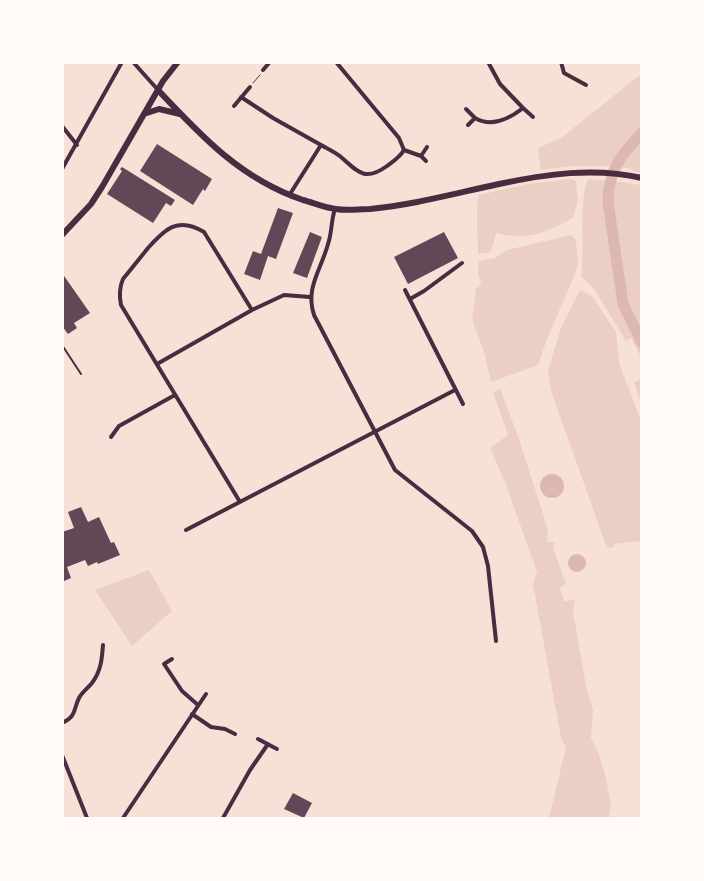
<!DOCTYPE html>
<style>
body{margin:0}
#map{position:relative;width:704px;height:881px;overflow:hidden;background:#f7e1d7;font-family:"Asap Condensed",sans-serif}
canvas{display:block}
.frame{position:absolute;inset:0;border:64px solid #fffaf5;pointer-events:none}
</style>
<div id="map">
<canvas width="704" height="881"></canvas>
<div class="frame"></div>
</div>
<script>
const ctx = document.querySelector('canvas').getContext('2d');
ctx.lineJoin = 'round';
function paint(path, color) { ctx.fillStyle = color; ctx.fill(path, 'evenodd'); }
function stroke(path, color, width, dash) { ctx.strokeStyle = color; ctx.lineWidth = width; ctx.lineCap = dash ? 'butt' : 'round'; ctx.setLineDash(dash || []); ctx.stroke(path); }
paint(new Path2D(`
 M641,74V173L632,171V169C602,164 571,165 541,170L538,148L561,138Z
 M570,179L576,181L578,200L573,218C544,233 530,241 496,233L491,252L478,254C478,234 475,214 479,195L528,184Z
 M588,179L614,181L641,185V357L631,338L626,341L594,289L581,276C585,249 578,201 588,179Z
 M571,235L576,240L578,265L575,274L547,339L538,365L491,382L484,352L472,320L476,288L479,287L481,281L478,274V261L495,258L507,250Z
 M580,290L592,296L616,332L619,363L641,421V541L614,544V547L607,548L551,391L548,370L561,328Z
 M641,379V404L634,382Z
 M500,389L518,436L545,520L548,531L547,542H555L553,547L566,584L560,588L564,601L575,600L573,611L587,691L593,710L591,739L597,749L606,777L611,807L609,818H549L566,747L561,738L533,584L537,572L506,485L490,448L508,435L493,392Z
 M149,570L172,611L132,646L95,590Z`), '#ebcfc5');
paint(new Path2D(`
 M540 486a12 12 0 1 1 24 0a12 12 0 1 1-24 0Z
 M568 563a9 9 0 1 1 18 0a9 9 0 1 1-18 0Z`), '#dcb8b0');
stroke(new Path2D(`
 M642,133C621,154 608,172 608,202L623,304L642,343`), '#dcb8b0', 11);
paint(new Path2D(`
 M157,144L212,179L205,191L203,189L193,205L140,171Z
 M122,167L175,200L171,206L166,203L153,223L107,194L122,171L120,169Z
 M278,208L293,213L276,259L268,256L260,280L244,274L253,251L261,254Z
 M310,232L322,237L307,278L293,273Z
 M444,232L458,258L408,284L394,257Z
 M62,273L90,313L74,323L77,328L68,334L62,326Z
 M81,507L88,522L99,517L111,543L114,542L120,555L98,564L97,562L88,566L85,560L67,567L71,578L62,582V532L74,528L68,512Z
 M293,793L312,803L304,818L284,809Z`), '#644757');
stroke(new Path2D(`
 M253,83L260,75`), '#4a2c40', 1);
stroke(new Path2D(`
 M62,345L81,374`), '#4a2c40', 2);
stroke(new Path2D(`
 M133,62L158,90
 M336,62L399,138L404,150
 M469,62H487
 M561,62L564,73L586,85
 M263,70L269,63
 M241,97L273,118L321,145
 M234,106L250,87
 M523,108L533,117
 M466,109L475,118
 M468,125L475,118C492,128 509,119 523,108L500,84L488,62
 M62,126L77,145
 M404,150L421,156L426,161
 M421,156L427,147
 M62,169L122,62
 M290,194L321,145C328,149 335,152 341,157C358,172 365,182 387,166C394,161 400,157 404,150
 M335,209C331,220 332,233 328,244C321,270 305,288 314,315L395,470L472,531L483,547L488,566L496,641
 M405,290L463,404
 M410,299L424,291L462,263
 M157,364L252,310
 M111,437L119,426L175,395
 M240,502L121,305C119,295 119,288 123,279C132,268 140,258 148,248C165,229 178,216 204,232L252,310L284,295L310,297
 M186,530L455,390
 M172,659L164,664L182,691L198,705
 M192,714L211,727L225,729L235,734
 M62,723C77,716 73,710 79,698C82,692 88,688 92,683C101,671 102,659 103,645
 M258,739L277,749
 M62,755L87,818
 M123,818L206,694
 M223,818L250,770L268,744`), '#4a2c40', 4);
stroke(new Path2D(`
 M158,90C201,136 241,179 303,200C314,203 325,208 336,209C347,211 359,209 370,209C414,205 456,193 499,184C546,174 594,167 642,178`), '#4a2c40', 6);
stroke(new Path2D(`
 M144,114L159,109L180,114
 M62,235L91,204L102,187L163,81L178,62`), '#4a2c40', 6);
</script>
